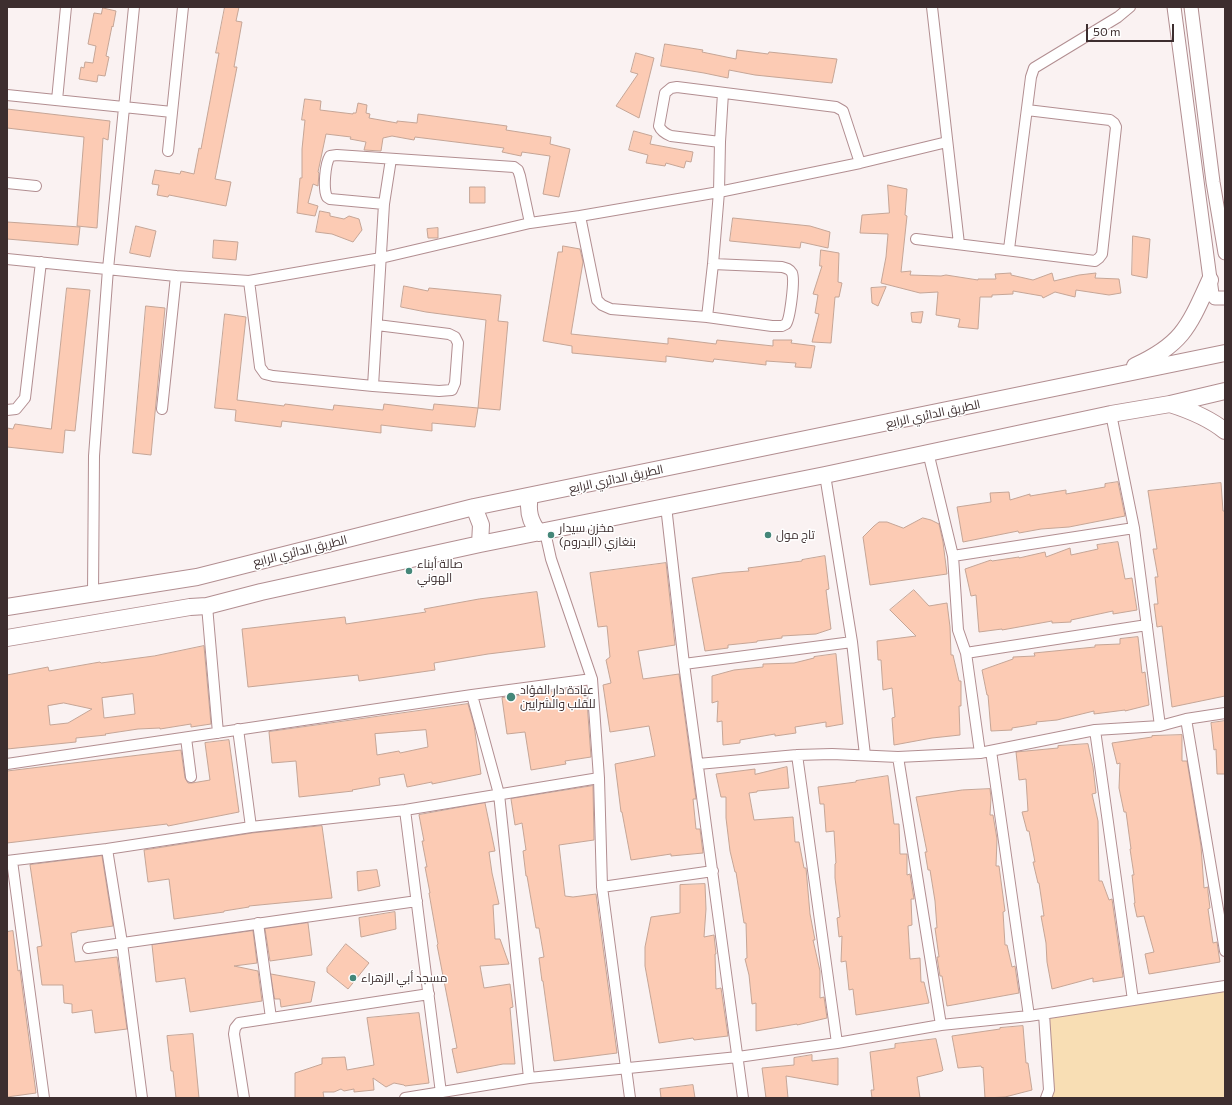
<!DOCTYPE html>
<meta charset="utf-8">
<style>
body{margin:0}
#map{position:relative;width:1232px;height:1105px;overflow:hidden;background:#faf2f2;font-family:Commissioner,sans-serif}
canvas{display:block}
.frame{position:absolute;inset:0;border:8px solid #3d2e2f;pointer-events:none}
.scale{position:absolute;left:1086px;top:24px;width:88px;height:18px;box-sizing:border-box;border:2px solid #3d2e2f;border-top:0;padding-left:5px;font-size:12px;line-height:14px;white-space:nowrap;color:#3d2e2f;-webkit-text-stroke:3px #fff;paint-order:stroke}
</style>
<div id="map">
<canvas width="1232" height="1105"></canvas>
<div class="frame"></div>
<div class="scale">50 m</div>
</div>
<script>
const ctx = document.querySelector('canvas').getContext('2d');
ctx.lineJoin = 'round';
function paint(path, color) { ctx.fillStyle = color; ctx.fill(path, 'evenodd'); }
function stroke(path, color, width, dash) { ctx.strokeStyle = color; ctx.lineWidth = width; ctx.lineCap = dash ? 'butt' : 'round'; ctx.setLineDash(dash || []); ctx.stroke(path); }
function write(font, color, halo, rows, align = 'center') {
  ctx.font = font + ' Commissioner,Cairo,sans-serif'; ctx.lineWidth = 3; ctx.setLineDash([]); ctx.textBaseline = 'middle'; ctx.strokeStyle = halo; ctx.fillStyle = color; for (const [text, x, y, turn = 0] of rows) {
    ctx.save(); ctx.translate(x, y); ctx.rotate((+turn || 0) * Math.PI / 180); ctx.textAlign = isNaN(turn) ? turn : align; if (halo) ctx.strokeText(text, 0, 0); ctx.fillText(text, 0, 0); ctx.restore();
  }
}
paint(new Path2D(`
 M1225,987V1098H1048L1045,1015Z`), '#f8deb4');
const building = new Path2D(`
 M225,7H239L236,21L242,22L234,67H237L215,179L231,182L226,206L169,195L168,197L157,195L159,185L152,184L155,170L180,174L181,171L194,174L199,148L201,149L219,53H216Z
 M103,8L116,11L113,27L112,26L106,56L109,57L105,76L98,75L97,82L79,79L81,67L84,68L85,62L93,63L96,46L88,44L94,13L101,14Z
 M665,44L703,50L702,52L736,59L737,50L768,54L769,52L837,59L832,83L755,75L729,70L728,78L704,73L661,66Z
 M636,53L654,58L639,118L616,106L638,74L631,72Z
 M305,99L321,101L320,110L353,114V113H356L358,103L367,105L366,113L370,114L369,118L397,123V121L417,123L418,114L507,126L506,130L551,137L550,144L570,149L559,197L543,194L550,156L522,152L521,156L502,152L504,148L415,137L414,140L392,136L383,138L381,151L364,150L366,142L350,139L351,137L326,134L318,172L319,173L318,186L313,184L308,203L318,206L315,216L297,213L300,178H302V149L305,120H302Z
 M7,109L110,121L108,140L103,138L97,228L77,226L84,137L7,128Z
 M634,131L652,136L650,144L693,152L691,162L686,161L684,168L666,163L665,166L646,163L648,155L629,150Z
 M888,185L907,189L905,215L907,216L901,272L911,271L910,275L941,276L946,275L978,280V279H996L995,274L1011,273V275L1033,280L1052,273L1054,281L1079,275L1096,273L1095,278L1119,279L1121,293L1109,295L1076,290L1075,297L1055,292L1043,298L1042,296L1013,291V294L992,295V297H980L978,329L958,327L960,319L936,315L938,292L920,293L881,283L886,257L888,234L860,233L862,215L889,213Z
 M470,187H485V203H470Z
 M320,211L330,213V216L344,219L349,216L359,219L362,230L353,242L332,234L316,232Z
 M733,218L810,226L830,232L828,248L801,242L800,248L730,241Z
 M7,222L80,227L78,245L7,239Z
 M136,226L156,231L150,257L130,253Z
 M438,228V238H428L427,229Z
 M1133,236L1150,239L1147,278L1132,275Z
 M214,240L238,242L236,260L213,258Z
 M563,246L580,249L583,262L571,334L668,344V338L716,344L717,340L773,346V340H792L791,343L815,346L811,368L795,367L796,363L766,361V365L714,359L713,362L666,356V362L572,353V346L543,341L558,252H562Z
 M821,250L839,253L838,282L842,283L839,297H835L831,343L812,342L819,314L815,313L818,295L813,294L822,266H820Z
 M404,286L428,291L429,288L501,295L498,321L508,322L500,410L478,408L486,320L426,312L401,307Z
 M886,287L878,306L872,303L871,288Z
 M67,288L90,290L75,431L65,430L63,453L7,447V428L13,429L15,424L51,429Z
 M146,306L165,308L151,455L133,453Z
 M923,312L921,323L912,322L911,313Z
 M225,314L246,317L237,400L284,406L285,404L333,410L334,405L383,410L384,404L433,410L434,404L478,408L475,427L432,423V431L381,425V433L282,421L281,427L235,421L236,410L215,408Z
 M1118,482L1125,516L1069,527L1041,529L1019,533L1018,531L963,542L957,507L991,502L990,493L1009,492L1010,500L1030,494V496L1066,490V494L1105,487V484Z
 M1221,483L1223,511H1225V696L1172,707L1162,626L1157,627L1154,604H1158L1155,577H1158L1153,549H1157L1148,491Z
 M923,518L931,520L939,524L943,542L947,574L870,585L863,537L874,526L879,522H887L903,528Z
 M1118,542L1125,579L1132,578L1137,610L1113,614V611L1071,620V622L1052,623V621L1002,630V629L979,632L976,595L971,596L965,569L991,560L992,561L1019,557V558L1045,552L1046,557L1070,548L1071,555L1098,549L1097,545Z
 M825,556L829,589L826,590L831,629L816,634L782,636V638L757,641V642L728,645V648L705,651L692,578L722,573L749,571L748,568L802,561V560Z
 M666,563L675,645L638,651L643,679L679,674L696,799H693L696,829H700L703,853L671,856V854L631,860L622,812H621L615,764L655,756L649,726L610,732L603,685L611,683L606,660L610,657L607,626L598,627L590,573Z
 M914,590L929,606L947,603L950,627L951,655H953L959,681H961V706H959L960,735L932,738L894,745L892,718L895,717L892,688L883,690L881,660H878L877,641L916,636L890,610Z
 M537,592L545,647L488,654L434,663L435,670L359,681L358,675L248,687L242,629L345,617L346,624L426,612L424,609L479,599Z
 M1138,637L1142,673L1145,672L1149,705L1125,711V710L1094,714V711L1057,720L1036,722L1037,724L1012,728V730L991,731L988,695H987L982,670L1013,659V657L1035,656L1034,653L1095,647V645L1120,644V639Z
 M204,646L211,724L191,727V724L160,729V728L138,729L105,734L106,735L76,738V742L7,749V675L48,667L49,671L100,662L101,663L154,656ZM133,694L135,714L104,718L102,698ZM64,703L92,709L68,723L50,725L48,706Z
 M836,654L843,724L826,727V722L795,727L796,733L775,736V734L740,740V743L723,745L722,721L717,722L718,701L712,703V676L734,670L763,667V664L794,663L814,658V657Z
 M586,688L591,757L565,761L566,764L531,770L525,732L507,734L502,698Z
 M468,704L474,725L481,774L432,784V782L407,787L404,774L379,778L380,785L352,790L353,791L299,797L296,761L272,763L269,732ZM426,730L428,747L400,753L399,751L377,755L375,734Z
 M1225,721V774H1217L1216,749L1214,750L1211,723Z
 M1182,735V761H1187L1201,846L1204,888L1208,887V892L1210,908L1208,909L1213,943L1217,942L1220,962L1149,974L1145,954L1154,952L1144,916L1137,917L1134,903H1135L1132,875H1134L1130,849H1131L1126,812H1124L1119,788L1120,763L1117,764L1112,743L1152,737V736Z
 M229,740L239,812L168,826L167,824L7,843V771L181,750L185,778L188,783H192L210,780L205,743Z
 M1088,744L1093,767L1096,793L1092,794L1098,821L1099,881H1102L1109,900L1112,899L1123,977L1093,982V978L1052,989L1047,962L1046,943L1041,916H1044L1039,883H1038L1033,862H1035L1029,831H1027L1022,812L1028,811L1026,779L1019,780L1016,752L1058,748V746Z
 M787,767L789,788L757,791V792L749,793L754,820L793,817L795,842H799L804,868H806L810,914L815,940H813L820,971V998L824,997L827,1018L797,1025V1024L756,1031V1003L752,1004L749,975L745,959L747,958L746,923H744L736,872H735L730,851L726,818V797H721L716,774L755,769V774Z
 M888,776L894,824H899L900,854H907V875L910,874L913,893L914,899H911L912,925L908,926L910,959L920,958L921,982H924L929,1003L856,1015L853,989L849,990L846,961L841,962L842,936L839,937L837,918L840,917L835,878V864L836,863L834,831L826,832L824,804H820L818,787L856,782V781Z
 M593,786L594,840L559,845L565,896L573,897L596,894L617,1053L554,1061L543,981H542L539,958L544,957L539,928H536L527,876H526L523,851L526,850L522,823L515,825L511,799Z
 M990,789L991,798L990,815H993L997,839L996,866H999L1005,911L1003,912L1005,945H1007L1012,967L1015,966L1019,993L947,1006L942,976H940L937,957H939L935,928H937L935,901L930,870H928L925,852H927L916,797L962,790Z
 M485,803L495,851L489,852L492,873L499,904L493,905L495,939H500L509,964L480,966L484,988L510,984L513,1007L510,1008L515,1064H503L457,1073L452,1049L457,1048L437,945L438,944L429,893H430L425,867H427L422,841H424L419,815Z
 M322,826L332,898L249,906V907L224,911V912L174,919L169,879L148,882L144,850L252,833Z
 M102,856L113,926L77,931V932L71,933L75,962L117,957L127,1029L95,1033L92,1010L72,1013V1004L64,1003L63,985H42L37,947L42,946L30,865Z
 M377,870L380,886L358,891L357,872Z
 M705,884L706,909L704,937L714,935L716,954H715L716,989L721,988L728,1036L694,1040L693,1038L659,1043L645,966V947L651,917L680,913V885Z
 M395,912L396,929L361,937L359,918Z
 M308,923L312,955L270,961L265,929Z
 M13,931L18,971L20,970L36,1093L7,1097V932Z
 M253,931L257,963L234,966L258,971L262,1001L190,1012L185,978L156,982L152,945Z
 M346,944L369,963L348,989L327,972V968Z
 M271,974L315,982L311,1002L281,1007L280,999H275Z
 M419,1013L429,1083L405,1086L404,1085L394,1083L386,1087L373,1078L374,1090L354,1092V1089L344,1091L341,1089L334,1092H323L324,1098H295V1073L322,1064V1058L345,1057L347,1070L374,1065L367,1018Z
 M1023,1026L1026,1063H1028L1032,1090L1005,1097L985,1098L983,1067L982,1068L981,1066L958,1068L952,1036L1000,1029V1028Z
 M193,1034L199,1098H176L173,1071H171L167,1036Z
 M936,1039L943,1070L942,1071L917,1077L920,1098H872L871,1090H874L870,1052L895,1048V1044Z
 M812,1055V1061L838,1058V1085L786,1076L788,1098H766L762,1068L794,1065V1058Z
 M693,1085L695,1098H661L660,1089Z`);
paint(building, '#fccbb4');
stroke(building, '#c5a596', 1);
const minor = new Path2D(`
 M932,7L959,244
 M7,95L172,112
 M57,100L66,7
 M720,142L671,136C666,134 661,131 659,126L665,93L671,88L677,87L836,107L843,111L860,163
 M168,151L183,7
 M7,183L36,186
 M384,204L330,199L327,197C323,189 325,164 330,156L337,155L514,167L518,170L520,176L530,223
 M580,216L597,300L602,305L611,309L707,317L772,326H782L786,324C790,319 795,280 792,273C790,269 786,268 782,267L713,264
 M916,239L1095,261L1099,258L1102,254L1116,127L1114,123L1110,120L1027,110
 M1009,249L1031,77L1034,68L1118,17L1130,7
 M7,259L176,276L249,281L381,258L530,223L580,216L719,192L860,163L947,142
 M249,281L260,367L265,374L273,376L373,386L439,391L452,390L455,383L458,343L455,337L449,334L377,325
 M707,317L713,264L719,192L720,142L723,93
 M373,386L384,204L391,159
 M162,409L176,276
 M7,410L16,409L25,398L41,262
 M1111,414L1134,528L1160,726
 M928,452L953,556L958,630L966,653L980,753
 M825,475L852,642L865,755
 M666,506L684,664L743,1098
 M545,532L551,559L592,679L599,778L602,887L630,1098
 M953,556L1134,528
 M93,594L94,456L108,269L134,7
 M207,606L218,733
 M966,653L1147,625
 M684,664L852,642
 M472,695L499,794L529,1078
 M1186,719L1225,951
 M238,729L251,827
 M1095,730L1133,1000
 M186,738L191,777
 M991,751L1029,1016
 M797,755L837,1043
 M898,757L941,1025
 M7,764L472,695L592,679
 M698,764L797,755L832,754L898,757L980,753L1095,730L1160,726L1186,719L1225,713
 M405,810L441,1093
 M107,849L122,943L142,1098
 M7,861L107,849L251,827L405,810L599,778
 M12,861L44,1098
 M602,887L713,871
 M258,923L271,1018
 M88,948L417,901
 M1044,1014L1049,1090L1046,1098
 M244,1098L234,1034L235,1028L239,1023L429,994
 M405,1098L529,1078L738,1057L837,1043L941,1025L1029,1016L1225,986`);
const tertiary = new Path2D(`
 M1174,7L1212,294L1215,298H1225
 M1191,7L1213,182L1225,253`);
const primary = new Path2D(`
 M1135,366C1183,344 1189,326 1210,280
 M1170,404C1189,410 1209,418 1225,431
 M530,496C527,511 530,522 539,533
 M474,507L481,525L480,544
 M7,607L197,577L474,507L1225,353
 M7,638L190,607L207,606L261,592L480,544L825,475L1111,414L1170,404L1225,391`);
stroke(minor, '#b28e91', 12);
stroke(tertiary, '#b28e91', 15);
stroke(primary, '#b28e91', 18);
stroke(minor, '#fff', 10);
stroke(tertiary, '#fff', 13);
stroke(primary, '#fff', 16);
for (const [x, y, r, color] of [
 [551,535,4,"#448779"],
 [768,535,4,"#448779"],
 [409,571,4,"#448779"],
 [511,697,5,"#448779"],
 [353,978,4,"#448779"]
]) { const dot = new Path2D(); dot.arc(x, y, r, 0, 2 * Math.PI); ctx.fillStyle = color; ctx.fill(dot); stroke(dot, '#fff', 1.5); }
write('12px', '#3d2e2f', '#fff', [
 ["الطريق الدائري الرابع",933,414,-12],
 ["الطريق الدائري الرابع",616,479,-12],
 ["الطريق الدائري الرابع",300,551,-14]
]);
write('12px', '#3d2e2f', '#fff', [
 ["مخزن سيدار",559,528],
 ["بنغازي (البدروم)",559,542],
 ["تاج مول",776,535],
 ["صالة أبناء",417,564],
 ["الهوني",417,578],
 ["عيادة دار الفؤاد",520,690],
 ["للقلب والشرايين",520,704],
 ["مسجد أبي الزهراء",361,978]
], 'left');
</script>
